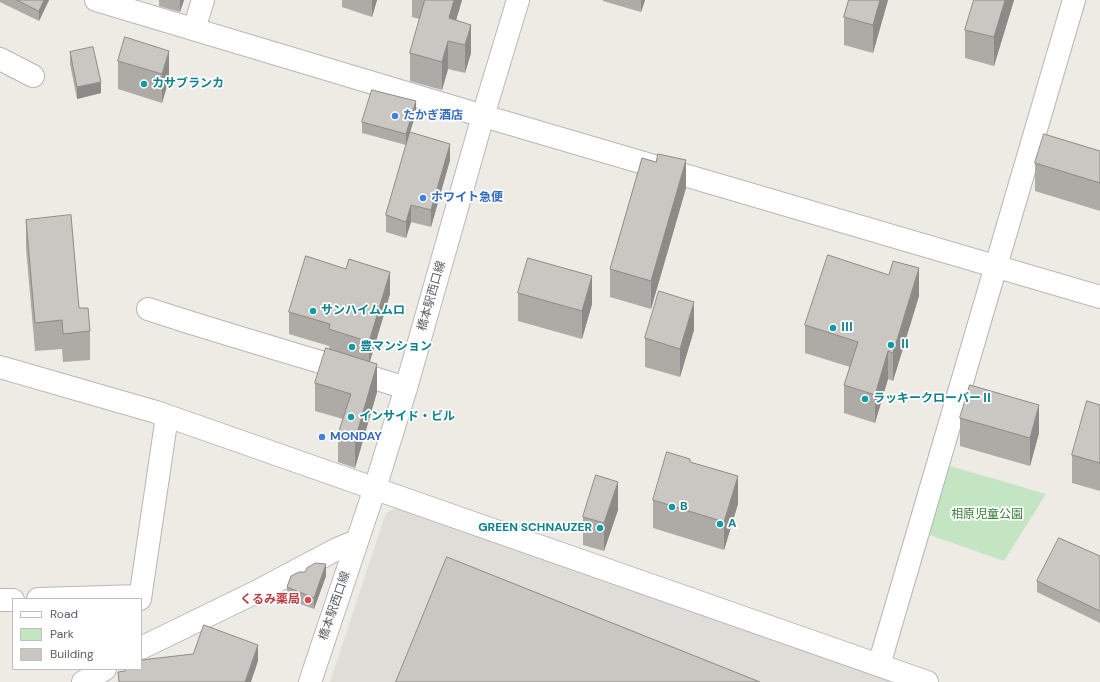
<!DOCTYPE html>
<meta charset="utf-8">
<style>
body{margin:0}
#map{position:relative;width:1100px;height:682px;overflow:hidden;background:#eeebe4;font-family:"DM Sans",sans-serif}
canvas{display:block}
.legend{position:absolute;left:12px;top:598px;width:130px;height:72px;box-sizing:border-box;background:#fff;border:1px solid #bebfc1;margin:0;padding:5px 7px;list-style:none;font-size:12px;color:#5c6064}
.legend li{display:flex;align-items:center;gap:8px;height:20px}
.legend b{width:20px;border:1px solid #bebfc1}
</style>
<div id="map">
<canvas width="1100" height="682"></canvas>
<ul class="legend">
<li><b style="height:5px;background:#fff"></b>Road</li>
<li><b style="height:11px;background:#c4e5c1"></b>Park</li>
<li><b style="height:11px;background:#cac6c1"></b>Building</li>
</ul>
</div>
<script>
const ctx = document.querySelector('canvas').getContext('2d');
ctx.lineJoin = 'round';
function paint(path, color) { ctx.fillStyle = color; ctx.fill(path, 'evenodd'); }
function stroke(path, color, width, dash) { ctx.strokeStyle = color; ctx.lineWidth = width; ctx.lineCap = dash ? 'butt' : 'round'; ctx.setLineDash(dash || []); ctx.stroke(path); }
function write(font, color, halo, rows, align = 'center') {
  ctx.font = font + ' "DM Sans","Noto Sans JP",sans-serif'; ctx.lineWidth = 3.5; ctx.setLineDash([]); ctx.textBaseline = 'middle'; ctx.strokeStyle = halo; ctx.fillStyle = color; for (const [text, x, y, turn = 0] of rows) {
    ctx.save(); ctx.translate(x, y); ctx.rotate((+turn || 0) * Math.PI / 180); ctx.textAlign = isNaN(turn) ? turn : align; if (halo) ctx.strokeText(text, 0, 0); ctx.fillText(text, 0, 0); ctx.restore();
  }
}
paint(new Path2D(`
 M398,507L895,682H330L386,513Z`), '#e0ddd9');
paint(new Path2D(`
 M950,466L1046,494L1004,561L927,534Z`), '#c4e5c1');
const street = new Path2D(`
 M96,0L470,112L1100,297
 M194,29L203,0
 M0,59L33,76
 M148,309C233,337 320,361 406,388
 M0,367L156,412L927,682
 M38,599L140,596
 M140,599L167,416
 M0,600H13
 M141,648L254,593L337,549L357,541
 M879,665L1074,0
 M83,682L105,669`);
const secondary = new Path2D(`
 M310,682L375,488L406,388L483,116L518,0`);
stroke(street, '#b5b7bb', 24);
stroke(secondary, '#b6b9be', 24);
stroke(street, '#fff', 22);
stroke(secondary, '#fff', 22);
paint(new Path2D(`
 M0,0H49L39,21L0,2Z
 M159,0H184L180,12L159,6Z
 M342,0H377L372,17L342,7Z
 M412,0H462L456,20L471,53L465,73L448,69L442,90L410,81V53L420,19L412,17Z
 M603,0H645L641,12L603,1Z
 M849,0H888L873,53L844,45V17Z
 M1014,0L994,66L965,58V30Z
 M125,37L169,79L162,103L118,89V61Z
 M70,52L101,93L77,99L70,64Z
 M416,113L410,132L450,160L431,227L411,222L406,238L386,232V215L410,133L406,145L362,133V122Z
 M1100,151V211L1035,191V163Z
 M686,188L651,309L610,297V269Z
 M26,220L79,308L90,331V360L63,362L62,349L35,351L26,248Z
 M518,293L592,304L582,339L518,321Z
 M390,294L370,362L377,392L355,468L338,462V434L343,419L315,411V383L329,349V346L289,334V312Z
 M919,296L893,381L888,379L875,423L844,413V385L850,367L805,353V325Z
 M694,330L680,377L645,367V338Z
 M1100,405V491L1072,483V455Z
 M960,418L1039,433L1030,466L960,446Z
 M690,462L738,504L724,550L653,528V500Z
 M618,510L604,551L583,545V517Z
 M1100,556V623L1037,592V581Z
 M326,576L314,609L287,599V587Z`), '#aeaaa6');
paint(new Path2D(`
 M44,0H49L39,21V11Z
 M180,0H184L180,12Z
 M372,0H377L372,17Z
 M454,0H462L450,41L449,18Z
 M641,0H645L641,12Z
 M880,0H888L873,53V25Z
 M1005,0H1014L994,66V37Z
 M471,25V53L465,73V45Z
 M448,41V69L442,90V62Z
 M169,51V79L162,103V74Z
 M101,82V93L77,99V87Z
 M416,101V113L406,145V134Z
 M450,144V160L431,227V210Z
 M686,160V188L651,309V281Z
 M411,205V222L406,238V222Z
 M919,268V296L893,381V353Z
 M390,272V294L369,364V342Z
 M592,276V304L582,339V311Z
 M694,302V330L680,377V349Z
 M888,351V379L875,423V395Z
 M377,364V392L355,468V440Z
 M1039,405V433L1030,466V438Z
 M738,476V504L724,550V522Z
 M618,482V510L604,551V523Z
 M326,564V576L314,609V598Z
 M258,645V661L251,682H245Z`), '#8d8b87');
const building = new Path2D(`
 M17,0H44L39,11Z
 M425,0H454L449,18L471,25L465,45L448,41L442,62L410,53Z
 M849,0H880L873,25L844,17Z
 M974,0H1005L994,37L965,30Z
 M125,37L169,51L162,74L118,61Z
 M93,47L101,82L77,87L70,52Z
 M372,90L416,101L406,134L362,122Z
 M410,132L450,144L431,210L411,205L406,222L386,215Z
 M1044,134L1100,151V183L1035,163Z
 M658,154L686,160L651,281L610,269L642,158L656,162Z
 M71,215L79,308H88L90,331L63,334L62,320L35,323L26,220Z
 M828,255L889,275L893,261L919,268L893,353L888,351L875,395L844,385L858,342L805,325Z
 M306,256L346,269L349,259L390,272L369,342L329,329L330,324L289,312Z
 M528,258L592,276L582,311L518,293Z
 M659,291L694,302L680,349L645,338Z
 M326,348L377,364L355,440L338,434L351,394L315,383Z
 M970,385L1039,405L1030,438L960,418Z
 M1087,401L1100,405V463L1072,455Z
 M667,452L690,459V462L738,476L724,522L653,500Z
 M596,475L618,482L604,523L583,517Z
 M1059,538L1100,556V611L1037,581Z
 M447,557L760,682H396Z
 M316,563L326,564L314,598L287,587L291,576L299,572H305L307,568Z
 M204,625L258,645L245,682H119L118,672L125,671V669H141V660L193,654Z`);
paint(building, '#cac6c1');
stroke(building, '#8d8b87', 1);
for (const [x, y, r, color] of [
 [144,84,4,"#0f9aa8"],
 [395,116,4,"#3f7fe0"],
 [423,198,4,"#3f7fe0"],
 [313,311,4,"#0f9aa8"],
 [833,328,4,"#0f9aa8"],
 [891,345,4,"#0f9aa8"],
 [352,347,4,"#0f9aa8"],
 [865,399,4,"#0f9aa8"],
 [351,417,4,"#0f9aa8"],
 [322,437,4,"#3f7fe0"],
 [672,507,4,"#0f9aa8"],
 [720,524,4,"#0f9aa8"],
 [600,528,4,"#0f9aa8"],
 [308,600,4,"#e0444e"]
]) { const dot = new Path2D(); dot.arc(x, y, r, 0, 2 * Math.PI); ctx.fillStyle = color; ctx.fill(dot); stroke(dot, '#fff', 1.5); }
write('bold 12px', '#0d838f', '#fff', [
 ["カサブランカ",152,84],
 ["サンハイムムロ",321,311],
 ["Ⅲ",841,328],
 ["Ⅱ",899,345],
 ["豊マンション",360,347],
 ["ラッキークローバーⅡ",873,399],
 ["インサイド・ビル",359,417],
 ["B",680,507],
 ["A",728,524],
 ["GREEN SCHNAUZER",592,528,"right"]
], 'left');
write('bold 12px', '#366cbe', '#fff', [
 ["たかぎ酒店",403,116],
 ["ホワイト急便",431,198],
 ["MONDAY",330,437]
], 'left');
write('12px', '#5c6064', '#fff', [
 ["橋本駅西口線",432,296,-74],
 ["橋本駅西口線",335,606,-71]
]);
write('12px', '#388136', '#fff', [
 ["相原児童公園",987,515]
]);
write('bold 12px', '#be3a42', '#fff', [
 ["くるみ薬局",300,600]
], 'right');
</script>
